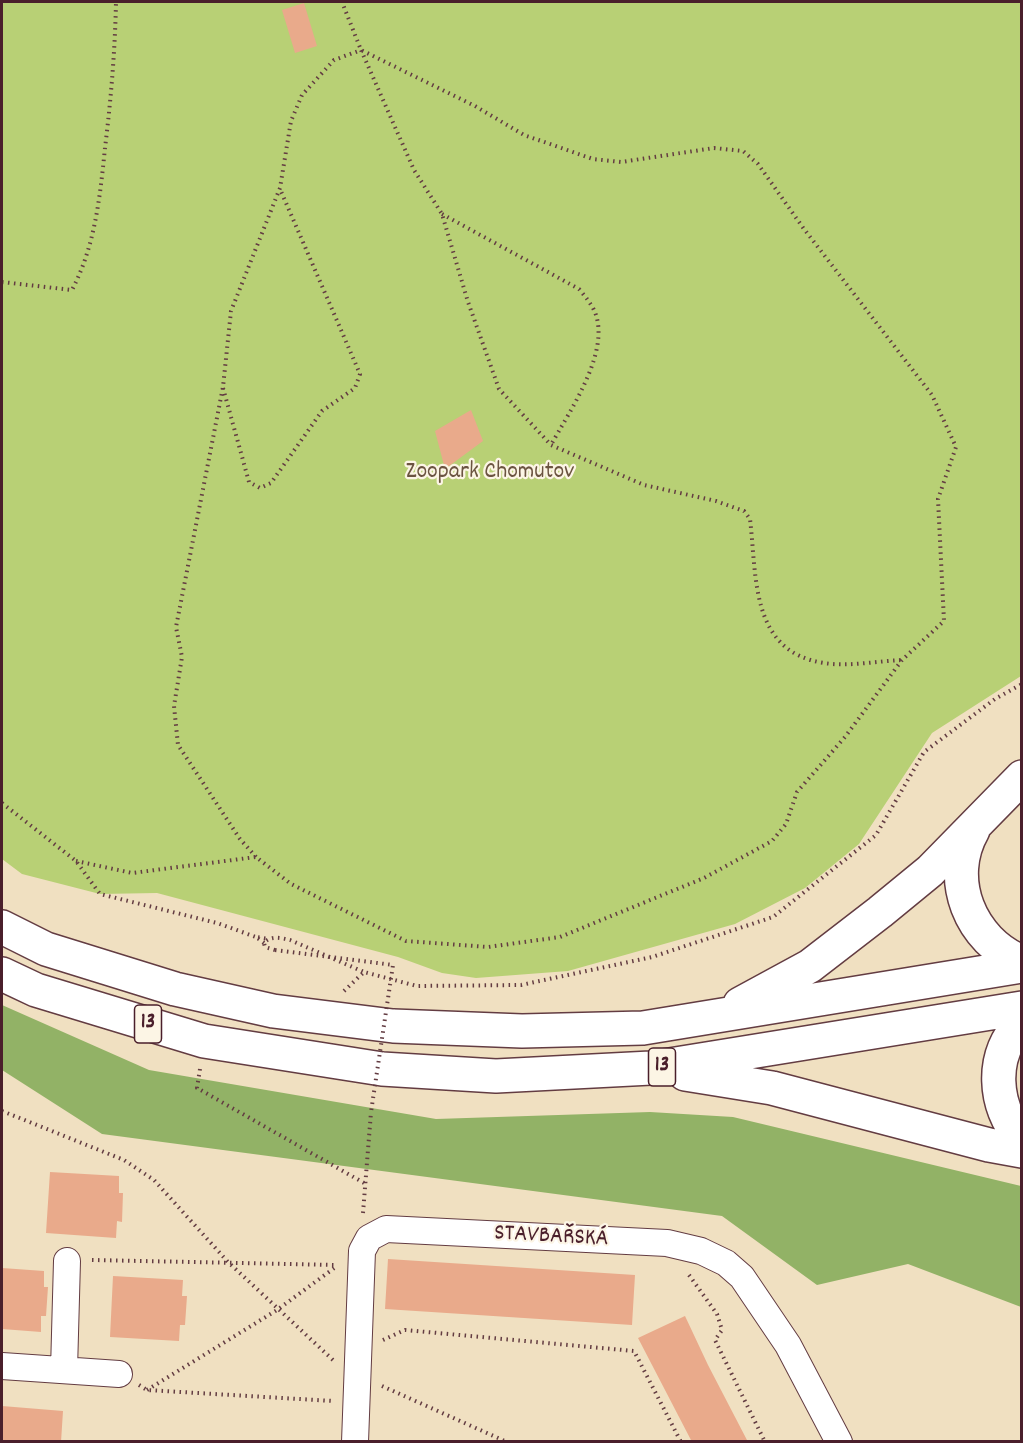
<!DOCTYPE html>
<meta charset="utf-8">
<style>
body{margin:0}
#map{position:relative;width:1023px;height:1443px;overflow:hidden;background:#f0e0c1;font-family:Dekko,sans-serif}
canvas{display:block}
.frame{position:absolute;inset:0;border:3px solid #4a1f2b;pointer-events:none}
</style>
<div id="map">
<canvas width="1023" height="1443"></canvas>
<div class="frame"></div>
</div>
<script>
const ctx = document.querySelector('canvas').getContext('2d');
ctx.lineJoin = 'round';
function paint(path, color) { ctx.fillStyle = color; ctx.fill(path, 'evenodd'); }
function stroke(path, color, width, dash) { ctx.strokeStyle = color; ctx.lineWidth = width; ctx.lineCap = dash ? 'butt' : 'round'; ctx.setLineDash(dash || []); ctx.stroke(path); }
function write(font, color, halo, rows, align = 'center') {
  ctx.font = font + ' Dekko,sans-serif'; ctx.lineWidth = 4.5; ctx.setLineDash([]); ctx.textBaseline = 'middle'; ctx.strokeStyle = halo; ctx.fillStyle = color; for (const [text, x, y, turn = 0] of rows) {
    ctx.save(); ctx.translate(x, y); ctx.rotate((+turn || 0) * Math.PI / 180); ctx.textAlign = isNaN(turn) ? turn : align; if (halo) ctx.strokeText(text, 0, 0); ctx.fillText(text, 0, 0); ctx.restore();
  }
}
paint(new Path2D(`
 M2,2H1021V676L932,733L859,844L805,888L735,924L568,971L476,978L442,973L398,957L157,893L100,894L22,874L2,859Z`), '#b8d075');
paint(new Path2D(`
 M2,1005L149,1070L436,1119L650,1112L733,1117L1021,1186V1307L908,1264L817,1285L722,1216L102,1134L2,1070Z`), '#92b266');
paint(new Path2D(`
 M304,3L317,46L295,53L282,10Z
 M471,410L483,441L445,469L435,431Z
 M50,1172L119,1176V1193H123L122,1222L117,1221L116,1238L46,1233Z
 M388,1259L635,1275L632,1325L385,1309Z
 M2,1268L44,1271V1287H48L46,1316H41V1332L2,1329Z
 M113,1276L183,1280L182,1296H187L185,1325H180L179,1341L110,1337Z
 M685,1316L708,1365L748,1442H692L638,1338Z
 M2,1406L63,1411L61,1442H2Z`), '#e9aa8b');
const minor = new Path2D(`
 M2,1366L119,1374
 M64,1370L67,1261
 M355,1442L362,1251L369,1238L386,1229L667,1243L701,1251L726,1263L742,1277L788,1345L839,1442`);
const trunk = new Path2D(`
 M973,830C945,879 970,941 1022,962
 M2,927L46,949L175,989L273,1011L393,1026L522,1031L643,1028L1022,966
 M2,974L36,990L204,1041L382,1069L496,1076L651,1068L1022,1008
 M740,1004L810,966L880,912L930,871L1022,777
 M1022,1022C989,1056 993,1105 1022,1140
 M685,1074L772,1088L989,1145L1022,1151`);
stroke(minor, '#633c42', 28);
stroke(trunk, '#633c42', 36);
stroke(new Path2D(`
 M442,214L579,289C584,295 589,301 593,308C614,348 570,410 551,445
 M2,282L72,290C95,246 100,197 105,148C111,99 115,51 116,2
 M223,388L249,482L260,488L271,483L322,411L355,388L360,374L280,189
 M2,803L76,861L100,894L217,923L256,937
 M256,857L240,839L178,745L174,706L182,657L176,627L223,387L231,311L280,188L291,121L302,95L334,60L361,50L414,170L442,214L468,302L499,389L551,445L644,485L716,501L744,511L750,519C757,577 750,652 824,663C848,667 877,661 902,660
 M76,861L132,873L256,857L291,884L406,941L488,947L560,937L704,878L772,841L786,824L797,792L845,737L902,660L944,621L938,499L956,447L932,395L804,229L758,164L743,151L714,148L621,162L593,159L524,135L475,106L361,50L342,2
 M264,943L256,937L268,939
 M275,950L265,947L264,943C271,935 281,938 290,940L364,972
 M344,991L364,972L417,986L521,985L652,957L773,917L876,835L924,752L995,699L1022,684
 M200,1069L197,1088L364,1183
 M2,1111L124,1160L154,1180L228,1262L333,1360
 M363,1213L371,1112
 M92,1260L337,1265
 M689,1275L717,1314L722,1330L715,1340L765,1442
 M383,1340L405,1330L634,1351L681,1442
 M139,1385L147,1390L333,1401
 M382,1386L507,1442
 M147,1390L277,1310L337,1266`), '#633c42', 4, [1.5, 4.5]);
stroke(minor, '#fff', 26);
stroke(trunk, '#fff', 33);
stroke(new Path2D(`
 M275,950L393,965L371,1112`), '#633c42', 4, [1.5, 4.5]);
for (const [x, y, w] of [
 [148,1024,27],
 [662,1067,27]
]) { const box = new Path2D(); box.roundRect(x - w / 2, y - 19, w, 38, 4.5); ctx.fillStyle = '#fcf5e5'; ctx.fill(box); stroke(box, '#4a1f2b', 1.5); }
write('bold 22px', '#4a1f2b', null, [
 ["13",148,1024],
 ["13",662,1067]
]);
write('24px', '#6b5441', '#fcf5e5', [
 ["Zoopark Chomutov",490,474]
]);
write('24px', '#4a1f2b', '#fcf5e5', [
 ["STAVBAŘSKÁ",551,1238,3]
]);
</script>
